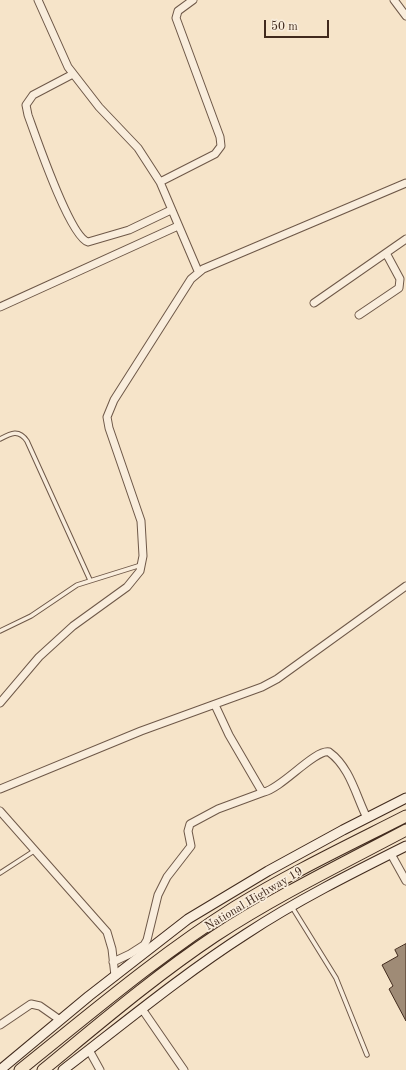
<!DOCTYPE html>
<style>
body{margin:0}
#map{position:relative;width:406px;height:1070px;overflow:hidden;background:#f6e4c9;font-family:"Old Standard TT",serif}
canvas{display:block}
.scale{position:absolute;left:264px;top:20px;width:65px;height:18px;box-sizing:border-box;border:2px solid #412a1d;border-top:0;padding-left:5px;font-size:12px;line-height:14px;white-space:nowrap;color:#412a1d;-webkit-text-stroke:3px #f9eddc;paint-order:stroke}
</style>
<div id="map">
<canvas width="406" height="1070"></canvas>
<div class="scale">50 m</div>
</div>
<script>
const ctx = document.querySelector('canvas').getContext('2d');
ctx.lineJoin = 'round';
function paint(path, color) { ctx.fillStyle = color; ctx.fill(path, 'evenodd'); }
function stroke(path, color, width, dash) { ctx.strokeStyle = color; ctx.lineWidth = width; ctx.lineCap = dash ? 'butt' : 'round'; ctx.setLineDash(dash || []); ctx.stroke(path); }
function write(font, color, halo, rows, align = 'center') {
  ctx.font = font + ' "Old Standard TT",serif'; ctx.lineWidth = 3.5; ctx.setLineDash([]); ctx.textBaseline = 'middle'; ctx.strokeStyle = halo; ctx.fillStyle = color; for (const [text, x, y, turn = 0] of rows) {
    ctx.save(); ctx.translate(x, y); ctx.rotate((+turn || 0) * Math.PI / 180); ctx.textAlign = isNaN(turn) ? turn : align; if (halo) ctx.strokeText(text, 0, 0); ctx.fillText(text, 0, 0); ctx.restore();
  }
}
const building = new Path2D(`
 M406,944V1021L389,989L393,986L382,965L398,956L395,950Z`);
paint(building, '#9f8b76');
stroke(building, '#412a1d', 1);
const service = new Path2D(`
 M0,439C11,433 19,429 27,441L90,580
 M0,631L31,616L77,585L141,565
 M0,873L34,851
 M292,907L336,978L367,1055`);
const minor = new Path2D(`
 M38,0L68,67L99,107L138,148L160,182
 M193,0L178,11L176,18L220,137L221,146L215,154L160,182L198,271
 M394,0L406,16
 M73,74L33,95L26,105L28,115C36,137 70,237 88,242L129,230L171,210
 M314,303L406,239
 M0,307L178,226
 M359,315L399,288L400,279L386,253
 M0,703L39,657L73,626L127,587L140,571L143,556L141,521L109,428L107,417L114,400L191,279L203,269L406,183
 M215,705L229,735L261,790L264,792C282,788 315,749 329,752C350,767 356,796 367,818
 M0,789L141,731L262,687L277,679L406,586
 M0,811L107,932L112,949L115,976
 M391,854L406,881
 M113,962L130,954L144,945L147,940L158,895L167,877L191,846L188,831L190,824L218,809L264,792
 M142,1009L184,1070
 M0,1025L31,1004L40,1006L60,1020
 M89,1050L100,1070`);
const secondary = new Path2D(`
 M0,1070L89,996L188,919L268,871L343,830L406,798
 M63,1070C123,1024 182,975 246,934C296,901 352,873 406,846`);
const trunk = new Path2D(`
 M20,1070C90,1014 159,955 235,907C290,873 349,845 406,816
 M43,1070C99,1024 155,976 215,936C276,896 342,864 406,830`);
stroke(service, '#6e5848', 5.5);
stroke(minor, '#6e5848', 9);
stroke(secondary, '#412a1d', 11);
stroke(trunk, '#412a1d', 13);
stroke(service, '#f9eddc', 3.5);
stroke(minor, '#f9eddc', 7);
stroke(secondary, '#f9eddc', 9);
stroke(trunk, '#f6e4c9', 11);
write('12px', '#412a1d', '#f9eddc', [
 ["National Highway 19",254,899,-31]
]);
</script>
